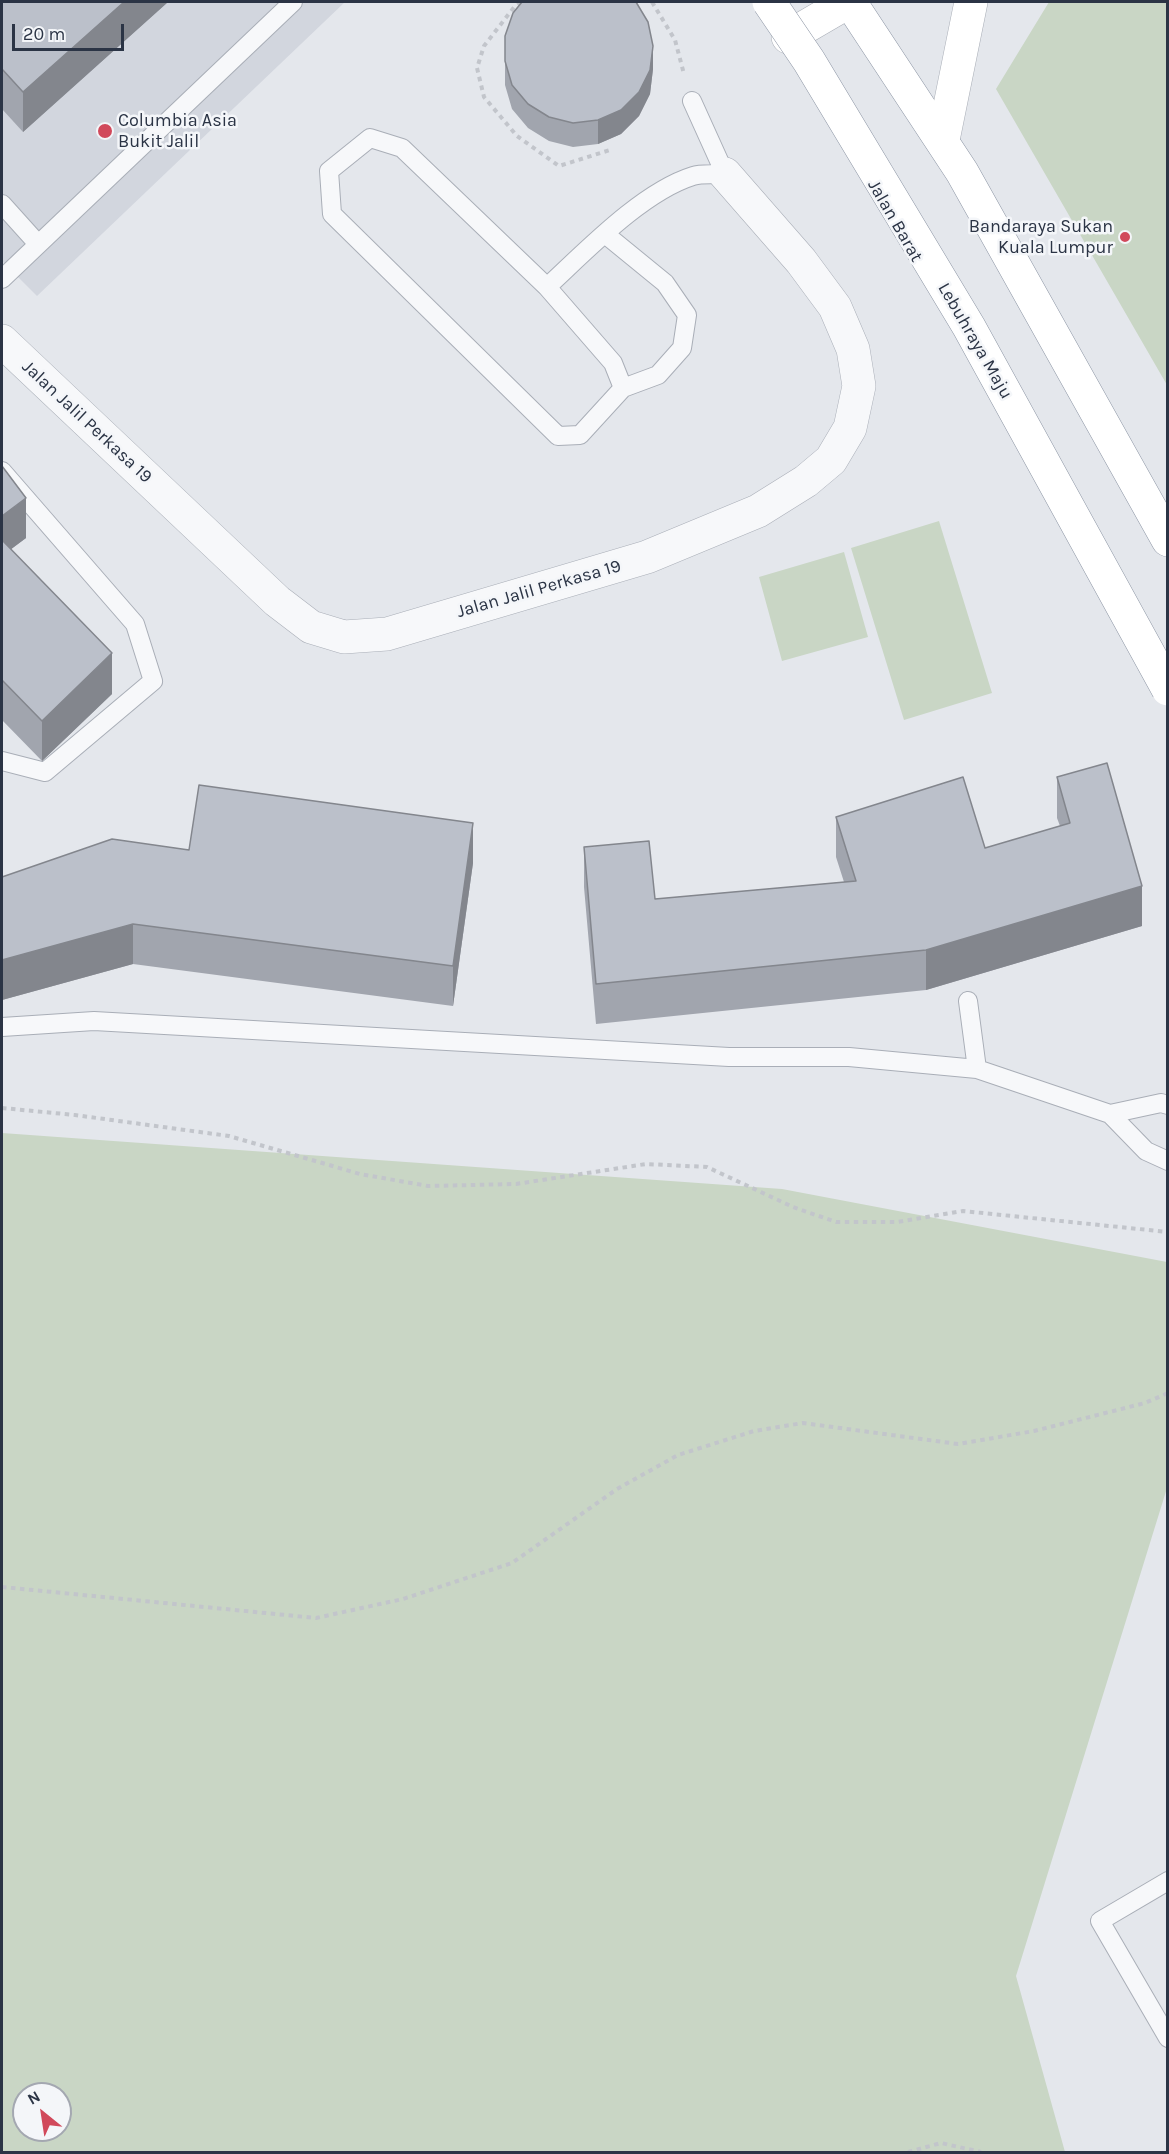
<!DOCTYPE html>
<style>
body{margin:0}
#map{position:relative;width:1169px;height:2154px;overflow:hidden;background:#e4e7ec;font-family:Karla,sans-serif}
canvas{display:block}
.frame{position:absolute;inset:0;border:3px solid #2b3445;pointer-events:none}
.north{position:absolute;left:12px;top:2082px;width:60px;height:60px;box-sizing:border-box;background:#f4f6f9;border:2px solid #a4a8b1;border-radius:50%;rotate:330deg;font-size:16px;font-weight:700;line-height:24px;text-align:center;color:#2b3445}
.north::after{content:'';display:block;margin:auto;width:21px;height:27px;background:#d1495b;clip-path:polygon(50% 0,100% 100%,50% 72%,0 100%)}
.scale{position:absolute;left:12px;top:24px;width:112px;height:27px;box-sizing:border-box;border:3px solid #2b3445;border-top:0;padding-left:8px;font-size:18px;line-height:21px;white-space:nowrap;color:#2b3445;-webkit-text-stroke:4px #f4f6f9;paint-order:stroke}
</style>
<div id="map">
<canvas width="1169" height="2154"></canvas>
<div class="frame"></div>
<div class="north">N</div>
<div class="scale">20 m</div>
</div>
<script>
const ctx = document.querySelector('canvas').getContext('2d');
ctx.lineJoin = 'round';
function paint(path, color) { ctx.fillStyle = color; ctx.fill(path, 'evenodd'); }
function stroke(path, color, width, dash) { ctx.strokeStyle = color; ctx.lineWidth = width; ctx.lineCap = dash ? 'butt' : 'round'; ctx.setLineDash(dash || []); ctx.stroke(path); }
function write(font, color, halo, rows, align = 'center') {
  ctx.font = font + ' Karla,sans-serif'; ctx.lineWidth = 5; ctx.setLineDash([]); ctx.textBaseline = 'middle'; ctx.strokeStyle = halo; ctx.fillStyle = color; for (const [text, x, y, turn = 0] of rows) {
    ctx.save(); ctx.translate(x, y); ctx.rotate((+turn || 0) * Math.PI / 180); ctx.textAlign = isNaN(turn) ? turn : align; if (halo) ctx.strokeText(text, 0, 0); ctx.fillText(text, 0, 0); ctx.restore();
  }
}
paint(new Path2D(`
 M2,2H345L37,296L2,261Z`), '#d2d6de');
paint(new Path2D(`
 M1049,2H1167V385L996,89Z
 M939,521L992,693L904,720L851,548Z
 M844,552L868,637L782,661L759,577Z
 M2,1133L782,1189L1167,1262V1488L1016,1976L1065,2152H2ZM24,2094H60V2130H24Z`), '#c9d6c5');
const lane = new Path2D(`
 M370,138L402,148L547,287L613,363L623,388L580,435L558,436L332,214L329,171Z
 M2,204L38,244
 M605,234L665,283L687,315L682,348L658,375L623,388
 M2,279L293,2
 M547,287C586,251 642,192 693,176C702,173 715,175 725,174L692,101
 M2,471L135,624L153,681L45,772L2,761
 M968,1001L977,1069
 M2,1027L94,1021L729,1057H849L977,1069L1110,1114L1146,1151L1168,1161
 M1110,1114L1161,1103L1168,1105
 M1168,1881L1100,1921L1168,2038`);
const street = new Path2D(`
 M2,341L277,601L311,627L344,637L387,634L647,557L758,511L806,481L831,460L850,428L859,386L853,349L835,307L801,261L725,174`);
const secondary = new Path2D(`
 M788,37L848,2
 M944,135L971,2`);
const highway = new Path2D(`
 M850,2L962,172L1168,540`);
stroke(lane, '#a9aeb7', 20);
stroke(street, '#a9aeb7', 34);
stroke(secondary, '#a9aeb7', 34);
stroke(highway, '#8b94a3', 34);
stroke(new Path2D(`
 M521,2L515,6L484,46L477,68L484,97L517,136L559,166L610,150
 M652,2L675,40L684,74
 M2,1108L75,1115L229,1136L360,1174L428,1186L516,1184L646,1164L707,1167L793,1207L836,1222H897L963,1211L1168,1232
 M2,1587L316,1618L403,1599L512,1563L617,1489L678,1455L754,1431L803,1423L958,1444L1034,1431L1145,1403L1168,1393
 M908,2152L941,2143L981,2152`), '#c2c5cb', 4, [4.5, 4.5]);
stroke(lane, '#f7f8fa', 18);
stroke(street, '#f7f8fa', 33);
stroke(secondary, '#fff', 33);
stroke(highway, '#fff', 33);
const highwayBridge = new Path2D(`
 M769,2L809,61L969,327L1168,689`);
stroke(highwayBridge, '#8b94a3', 34, []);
stroke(highwayBridge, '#fff', 33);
paint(new Path2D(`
 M2,2H168L23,132L2,109Z
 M505,36L653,69L650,94L639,116L621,134L598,144L573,147L549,141L528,128L512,109L505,85Z
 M2,466L26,538L11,549L112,694L42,761L2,720Z
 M1057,777L1142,926L926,990L596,1024L584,887V847L655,899L844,882L836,857V817L985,848L1060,826L1057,818Z
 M189,850L473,863L453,1006L133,964L2,1000V877Z`), '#a1a5ae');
paint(new Path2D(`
 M124,2H168L23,132V92Z
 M653,46V69L650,94L639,116L621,134L598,144V120Z
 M26,498V538L2,556V516Z
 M112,653V694L42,761V721Z
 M473,823V863L453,1006V966Z
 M1142,886V926L926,990V950Z
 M133,924V964L2,1000V960Z`), '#83868d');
const building = new Path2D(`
 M2,2H124L23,92L2,69Z
 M522,2H636L648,22L653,46L650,70L639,92L621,110L598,120L573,123L549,117L528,104L512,85L505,61V36L513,13Z
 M2,466L26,498L2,516Z
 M2,540L112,653L42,721L2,680Z
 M1107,763L1142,886L926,950L596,984L584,847L649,841L655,899L856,881L836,817L963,777L985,848L1070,823L1057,777Z
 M199,785L473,823L453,966L133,924L2,960V877L112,839L189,850Z`);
paint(building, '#bbc0ca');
stroke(building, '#83868d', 1.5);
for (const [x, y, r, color] of [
 [105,131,8,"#d1495b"],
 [1125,237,6,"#d1495b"]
]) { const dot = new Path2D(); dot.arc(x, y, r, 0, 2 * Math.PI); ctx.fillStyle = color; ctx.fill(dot); stroke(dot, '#f4f6f9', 2); }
write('18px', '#2b3445', '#f4f6f9', [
 ["Columbia Asia",118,121],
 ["Bukit Jalil",118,142],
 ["Bandaraya Sukan",1113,227,"right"],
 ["Kuala Lumpur",1113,248,"right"]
], 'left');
write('18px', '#2b3445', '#f4f6f9', [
 ["Jalan Barat",895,221,60],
 ["Lebuhraya Maju",975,341,60],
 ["Jalan Jalil Perkasa 19",87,422,43],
 ["Jalan Jalil Perkasa 19",539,589,-16]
]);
</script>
